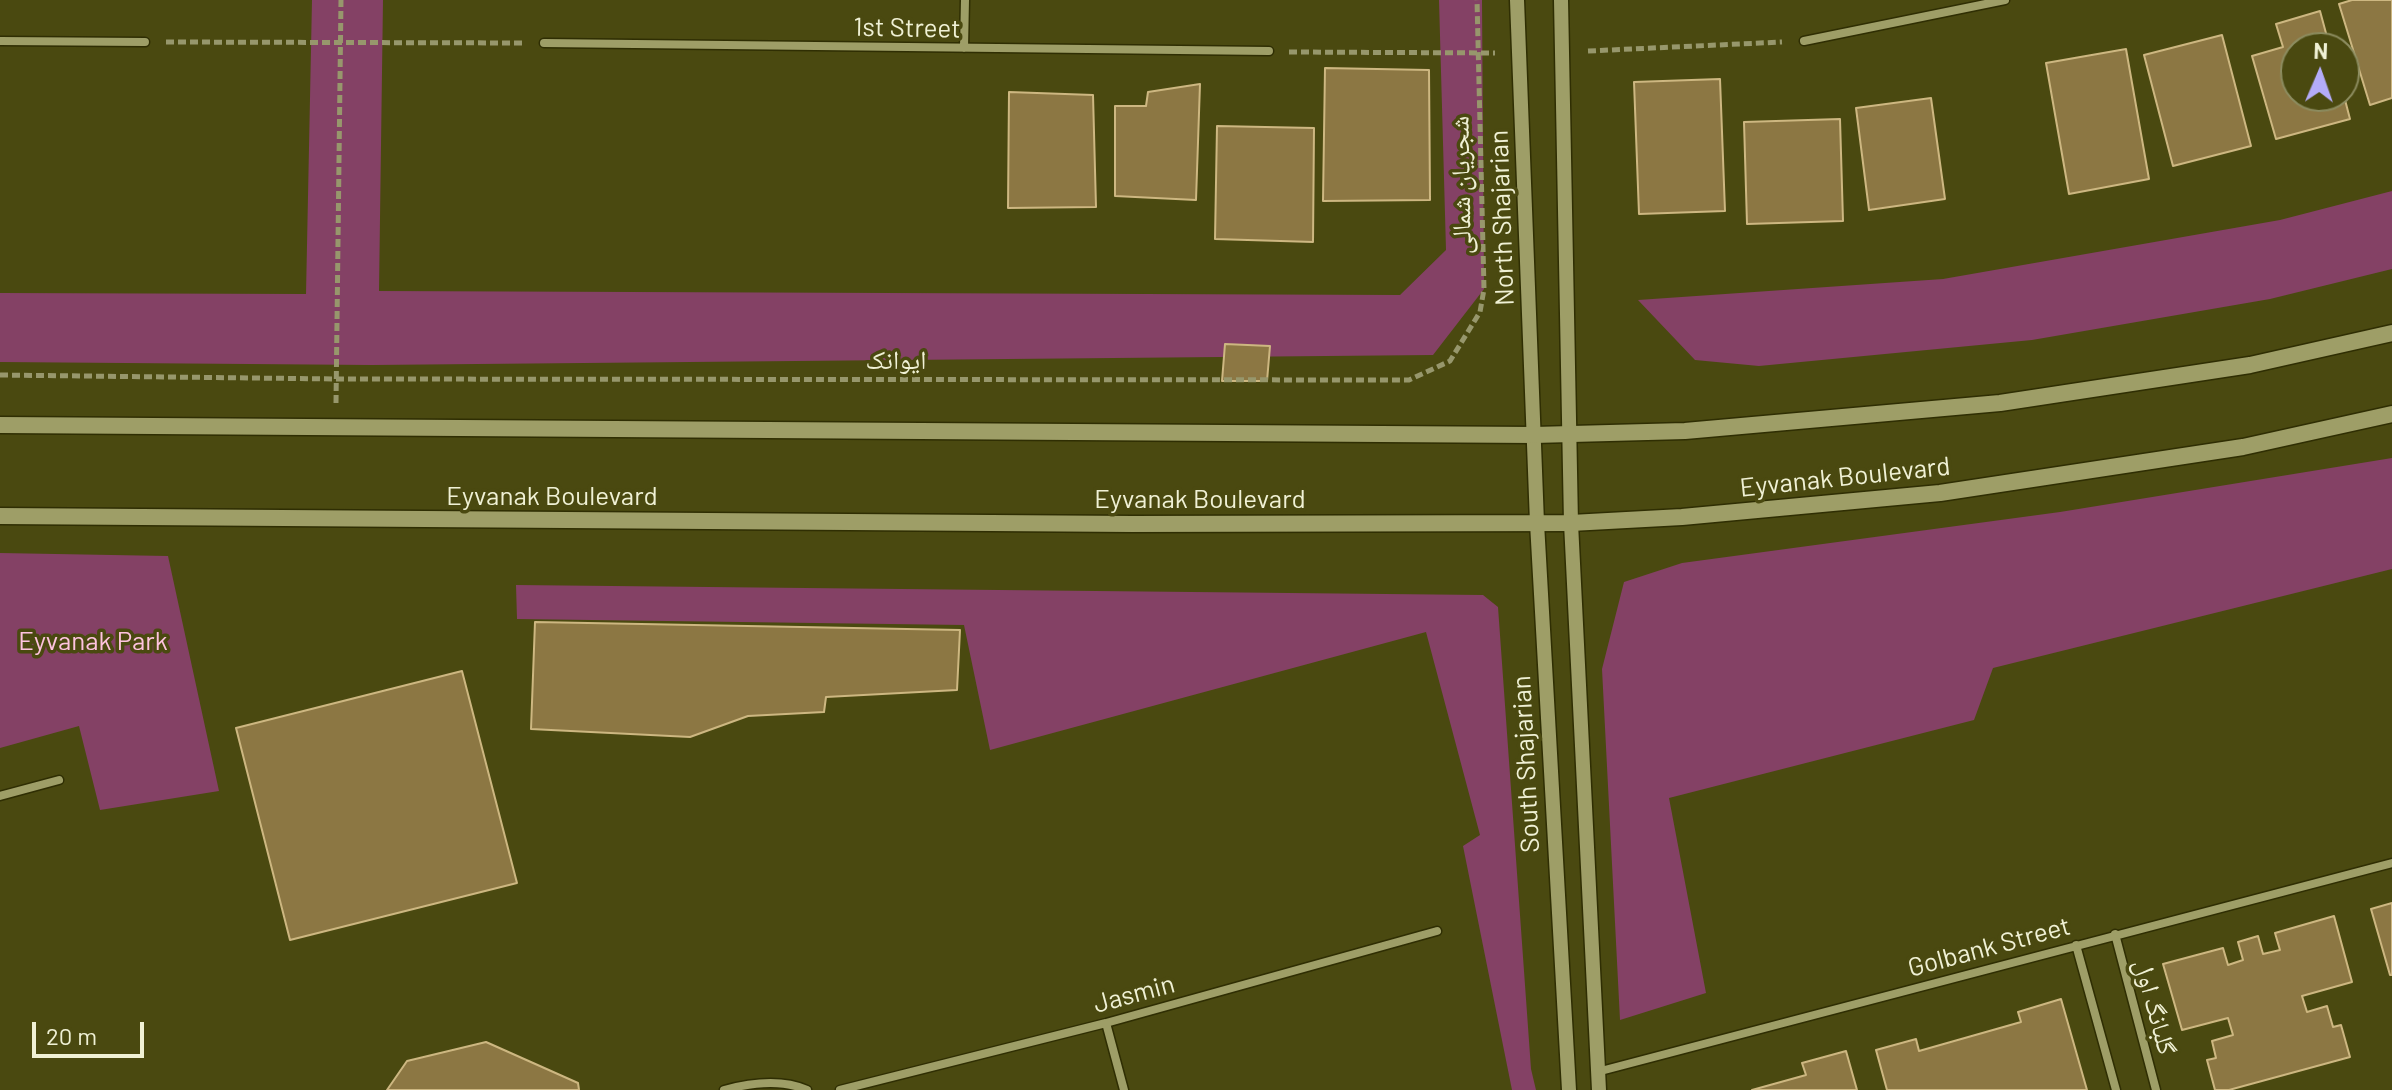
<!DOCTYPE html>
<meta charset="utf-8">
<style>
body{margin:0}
#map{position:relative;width:2392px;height:1090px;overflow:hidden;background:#4a4910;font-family:Barlow,sans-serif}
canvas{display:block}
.north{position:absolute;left:2280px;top:32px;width:80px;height:80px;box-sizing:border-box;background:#4a4910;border:2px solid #8c8c5f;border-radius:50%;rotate:2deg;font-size:22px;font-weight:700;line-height:32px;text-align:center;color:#f0f1d5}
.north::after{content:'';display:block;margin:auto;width:28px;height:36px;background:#b4acf9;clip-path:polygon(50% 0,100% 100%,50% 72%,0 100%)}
.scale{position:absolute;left:32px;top:1022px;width:112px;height:36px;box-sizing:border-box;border:4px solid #f0f1d5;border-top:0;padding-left:10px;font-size:24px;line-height:28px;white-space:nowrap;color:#f0f1d5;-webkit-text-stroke:6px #4a4910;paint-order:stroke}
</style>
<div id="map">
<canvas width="2392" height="1090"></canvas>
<div class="north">N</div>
<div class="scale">20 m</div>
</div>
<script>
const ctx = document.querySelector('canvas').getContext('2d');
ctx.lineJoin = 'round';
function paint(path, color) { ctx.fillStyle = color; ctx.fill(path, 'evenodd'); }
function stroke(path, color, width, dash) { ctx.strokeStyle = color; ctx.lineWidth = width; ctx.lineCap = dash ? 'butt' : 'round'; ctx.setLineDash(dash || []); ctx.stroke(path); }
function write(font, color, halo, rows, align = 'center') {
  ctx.font = font + ' Barlow,"Noto Naskh Arabic",sans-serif'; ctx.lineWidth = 7; ctx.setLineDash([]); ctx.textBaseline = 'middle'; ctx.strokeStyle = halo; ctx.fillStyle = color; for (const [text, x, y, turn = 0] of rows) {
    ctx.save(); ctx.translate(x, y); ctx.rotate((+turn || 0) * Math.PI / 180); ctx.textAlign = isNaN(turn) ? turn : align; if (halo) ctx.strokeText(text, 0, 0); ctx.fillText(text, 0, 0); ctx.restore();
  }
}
paint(new Path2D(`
 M312,0H383L379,291L1400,295L1446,250L1439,0H1482L1484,289L1433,355L372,365L0,362V293L306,294Z
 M2392,191V269L2270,299L2032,340L1759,366L1695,360L1638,300L1943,279L2280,220Z
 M2392,458V569L1993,668L1974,720L1669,798L1706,993L1620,1020L1602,669L1624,582L1682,563L2060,512Z
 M0,553L168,556L219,791L100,810L79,726L0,748Z
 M516,585L1483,595L1498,607L1531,1069L1536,1090H1512L1463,846L1480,835L1426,632L990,750L964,625L517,619Z`), '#844165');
const building = new Path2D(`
 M2352,0H2392V98L2370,105L2339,4Z
 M2320,11L2330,48H2296V96H2344L2350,119L2276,139L2252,56L2283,47L2276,24Z
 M2222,35L2251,146L2173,166L2144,55Z
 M2126,49L2149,179L2069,194L2046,63Z
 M1325,68L1429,70L1430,200L1323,201Z
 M1720,79L1725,211L1639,214L1634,82Z
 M1200,84L1196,200L1115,196V106H1146L1148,92Z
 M1009,92L1093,95L1096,207L1008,208Z
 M1931,98L1945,199L1869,210L1856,108Z
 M1840,119L1843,221L1747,224L1744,122Z
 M1217,126L1314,128L1313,242L1215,239Z
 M1225,344L1270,346L1267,381H1222Z
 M535,622L960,630L957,690L826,697L824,712L748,716L690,737L531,729Z
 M462,671L517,883L290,940L236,728Z
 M2392,903V975H2390L2371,909Z
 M2334,916L2352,982L2302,996L2307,1012L2327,1006L2333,1027L2341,1025L2350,1057L2229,1090H2215L2207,1060L2216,1058L2212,1041L2233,1035L2228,1018L2182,1030L2163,964L2223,948L2228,965L2243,960L2238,942L2258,936L2263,954L2280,950L2275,933Z
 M2061,999L2087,1090H1887L1876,1050L1916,1039L1919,1051L2021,1022L2018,1012Z
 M486,1042L578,1083L579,1090H387L407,1061Z
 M1846,1051L1857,1090H1752L1806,1075L1802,1063Z`);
paint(building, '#8c7743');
stroke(building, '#cdb781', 2);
const minor = new Path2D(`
 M0,41L145,42
 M1804,41L2005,0
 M544,43L1269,51
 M964,48L965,0
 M0,796L59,780
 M2115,934L2156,1090
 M2076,945L2116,1090
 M1106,1023L1124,1090
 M1597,1072L2392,863
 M724,1090C750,1083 782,1079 807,1090
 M840,1090L1106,1023L1437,931`);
const tertiary = new Path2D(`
 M1517,0L1537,523L1569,1090
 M1561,0L1571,523L1599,1090`);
const secondary = new Path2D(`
 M0,425L1534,435L1685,431L2000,403L2250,365L2392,333
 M0,516L1132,524L1571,523L1682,517L1940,493L2243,447L2392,414`);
stroke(minor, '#2f2e03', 11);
stroke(tertiary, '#2f2e03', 17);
stroke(secondary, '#2f2e03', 19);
stroke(new Path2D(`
 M166,42L524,43
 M1588,51L1782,42
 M1289,52L1495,53
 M0,375L337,379L1409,380L1450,361L1480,312L1484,289L1477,0
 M336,403L341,0`), '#97976c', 5, [8, 4]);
stroke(minor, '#9e9e67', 8);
stroke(tertiary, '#9e9e67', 14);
stroke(secondary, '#9e9e67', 16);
write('26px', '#f0f1d5', '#4a4910', [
 ["1st Street",907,28,1],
 ["شجریان شمالی",1461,185,-91],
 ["North Shajarian",1502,218,-92],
 ["ایوانک",896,360],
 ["Eyvanak Boulevard",1845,477,-6],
 ["Eyvanak Boulevard",552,496],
 ["Eyvanak Boulevard",1200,499],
 ["South Shajarian",1526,764,-93],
 ["Golbank Street",1989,947,-15],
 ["Jasmin",1134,994,-15],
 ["گلبانگ اول",2155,1007,75]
]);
write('26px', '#fec3df', '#4a4910', [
 ["Eyvanak Park",93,641]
]);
</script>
